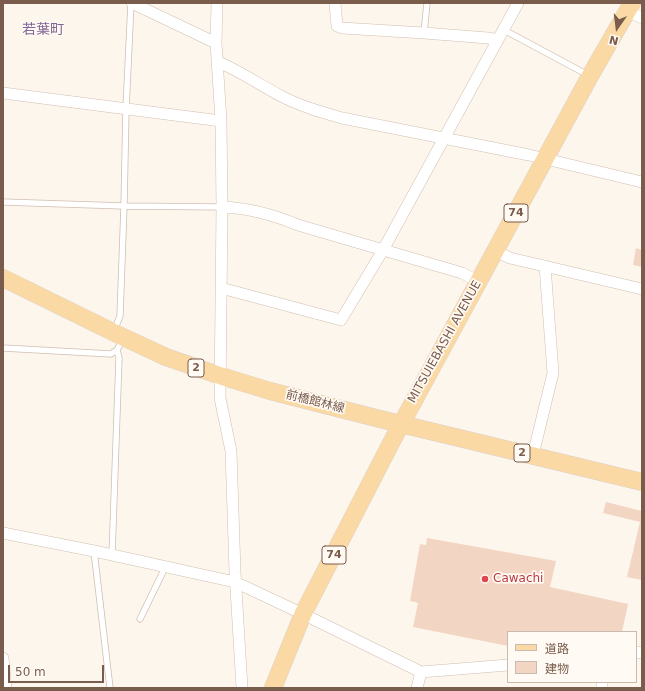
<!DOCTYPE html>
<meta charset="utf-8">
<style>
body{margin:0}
#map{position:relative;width:645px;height:691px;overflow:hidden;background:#fdf6ec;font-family:"DejaVu Sans","Noto Sans JP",sans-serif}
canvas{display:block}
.frame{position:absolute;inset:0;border:4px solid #7a5c4d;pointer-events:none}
.legend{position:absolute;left:507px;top:631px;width:130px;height:52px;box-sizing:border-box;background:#fffaf3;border:1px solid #cabbb1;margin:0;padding:5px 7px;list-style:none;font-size:12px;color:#7a5c4d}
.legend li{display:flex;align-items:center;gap:8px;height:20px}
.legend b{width:20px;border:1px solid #cabbb1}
.north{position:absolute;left:597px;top:8px;width:40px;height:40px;-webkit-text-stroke:3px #fffaf3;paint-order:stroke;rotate:194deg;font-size:11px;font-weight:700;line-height:16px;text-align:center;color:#7a5c4d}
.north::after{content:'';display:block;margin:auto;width:14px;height:18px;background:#7a5c4d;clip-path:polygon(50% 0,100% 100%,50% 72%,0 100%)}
.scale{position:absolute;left:8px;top:665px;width:96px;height:18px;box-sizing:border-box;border:2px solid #7a5c4d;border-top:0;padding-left:5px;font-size:12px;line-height:14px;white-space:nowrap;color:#7a5c4d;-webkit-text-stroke:3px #fffaf3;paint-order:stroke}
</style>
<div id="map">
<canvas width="645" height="691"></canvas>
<div class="frame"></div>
<ul class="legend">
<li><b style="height:5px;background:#fbd9a5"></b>道路</li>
<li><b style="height:11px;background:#f3d5c3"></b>建物</li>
</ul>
<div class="north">N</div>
<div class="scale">50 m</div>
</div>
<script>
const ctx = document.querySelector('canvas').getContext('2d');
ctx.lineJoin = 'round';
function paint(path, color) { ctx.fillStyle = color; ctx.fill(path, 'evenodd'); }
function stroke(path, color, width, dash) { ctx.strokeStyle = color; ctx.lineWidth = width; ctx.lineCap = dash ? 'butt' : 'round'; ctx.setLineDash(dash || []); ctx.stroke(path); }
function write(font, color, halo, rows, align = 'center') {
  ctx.font = font + ' "DejaVu Sans","Noto Sans JP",sans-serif'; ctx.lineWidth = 3.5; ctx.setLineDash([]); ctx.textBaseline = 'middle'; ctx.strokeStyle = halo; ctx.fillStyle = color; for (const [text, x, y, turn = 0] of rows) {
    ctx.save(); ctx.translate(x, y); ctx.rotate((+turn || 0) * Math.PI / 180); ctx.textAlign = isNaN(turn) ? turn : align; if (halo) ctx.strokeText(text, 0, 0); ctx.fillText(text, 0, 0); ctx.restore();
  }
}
paint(new Path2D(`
 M636,248L642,250V267L633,265Z
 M606,502L642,511V580L627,577L640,522L603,513Z
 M427,538L556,561L550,587L628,604L622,632H508V646L413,627L418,603L410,601L420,544L426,545Z`), '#f3d5c3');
const service = new Path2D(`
 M504,30L588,75
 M424,33L427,3
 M3,202L124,206L222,207
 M114,331L120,316L124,206L126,109L131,3
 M3,348L111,354L117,350
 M94,551L110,688
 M112,555L119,358L117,350L123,339
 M140,619L162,574L164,566`);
const minor = new Path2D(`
 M132,3L216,43
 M217,3L216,43L221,121L222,207L220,398L231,451L235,572L242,688
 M335,3L337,26L342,28L424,33L488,38L498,40
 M628,11L642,18
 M218,62C240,71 260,85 281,96C300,106 321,112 342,118L529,155L642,182
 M3,93L221,121
 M222,207C248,208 274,215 298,225L462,273L478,281
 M495,251L510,258L642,289
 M221,288L341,320L383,250L518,3
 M533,455L553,373L545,266
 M3,533L94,551L235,582L303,614L421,672L508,665
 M636,653L642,652
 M3,658L6,688
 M602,682V688
 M417,688L421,672`);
const primary = new Path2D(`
 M3,278L123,337L166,357L221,376L270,391L380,419L642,482
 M273,688L303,614L391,443L590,76L632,3`);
stroke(service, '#d1beb0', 7);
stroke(minor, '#d1beb0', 12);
stroke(primary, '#dad1cd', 18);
stroke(service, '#fff', 5.5);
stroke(minor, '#fff', 11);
stroke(primary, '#fbd9a5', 17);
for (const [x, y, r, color] of [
 [485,579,4,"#e0444e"]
]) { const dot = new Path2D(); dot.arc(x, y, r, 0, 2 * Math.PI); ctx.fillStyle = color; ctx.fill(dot); stroke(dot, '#fffaf3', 1.5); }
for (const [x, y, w] of [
 [516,213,24],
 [196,368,16],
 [522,453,16],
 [334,555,24]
]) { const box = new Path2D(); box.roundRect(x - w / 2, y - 9, w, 18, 3); ctx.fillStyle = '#fffaf3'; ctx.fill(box); stroke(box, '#7a5c4d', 1); }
write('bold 11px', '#7a5c4d', null, [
 ["74",516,213],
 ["2",196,368],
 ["2",522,453],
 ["74",334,555]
]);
write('12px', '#7a5c4d', '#fffaf3', [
 ["MITSUIEBASHI AVENUE",445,342,-61],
 ["前橋館林線",315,402,14]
]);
write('12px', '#be3a42', '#fffaf3', [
 ["Cawachi",493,579]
], 'left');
write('14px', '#846695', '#fffaf3', [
 ["若葉町",43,30]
]);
</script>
